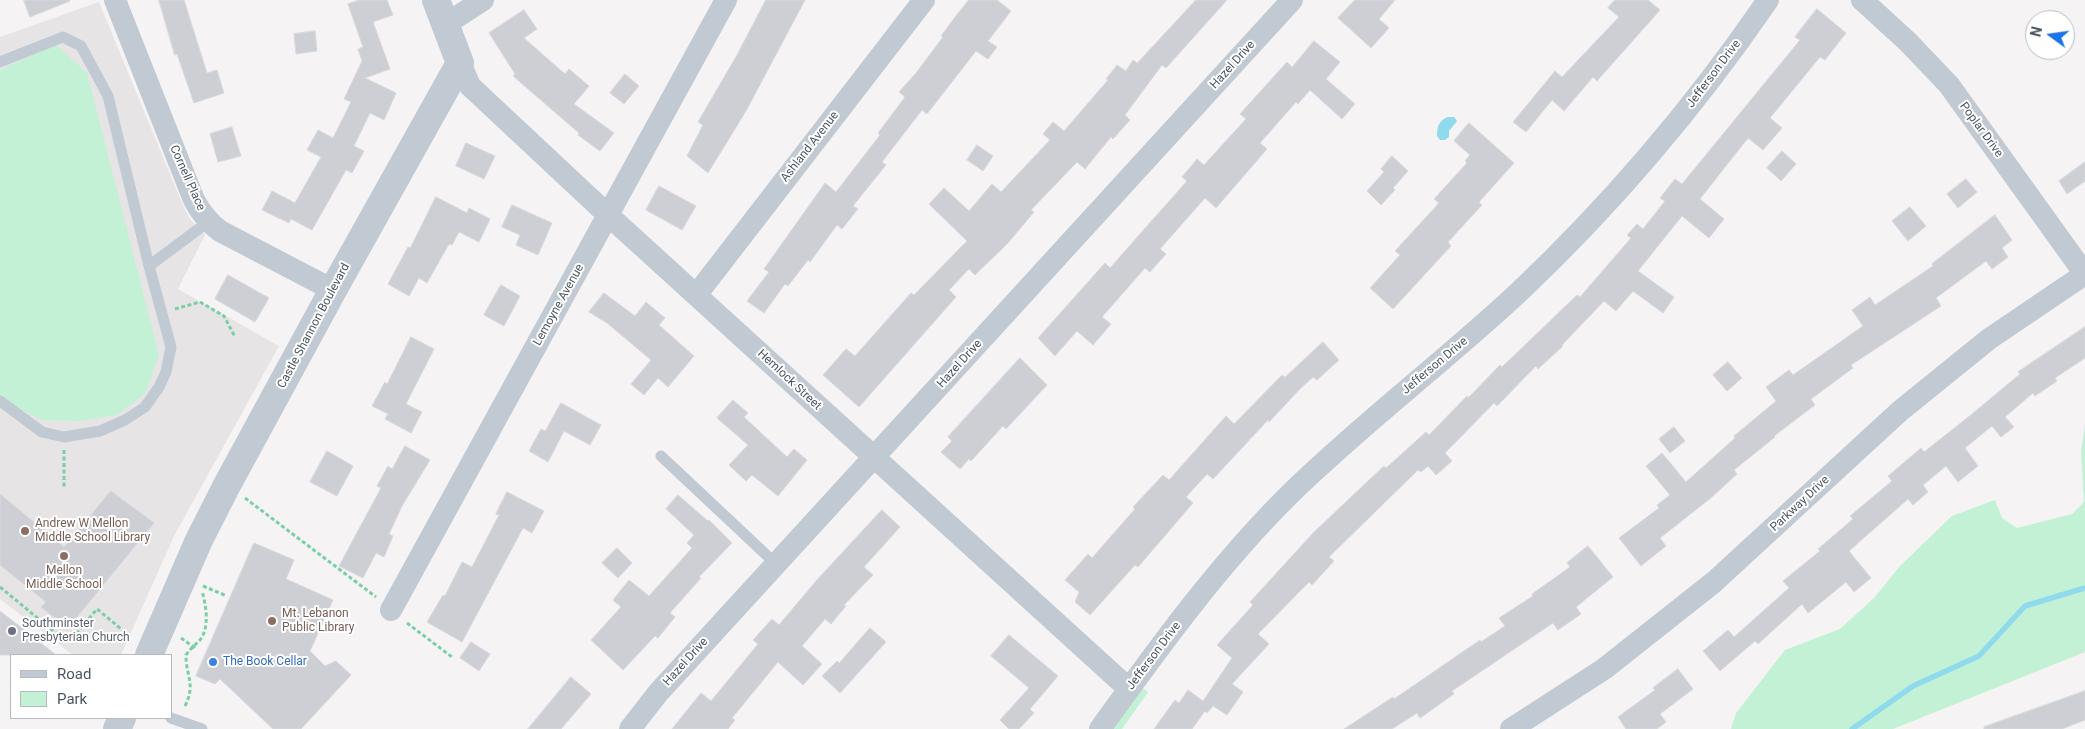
<!DOCTYPE html>
<style>
body{margin:0}
#map{position:relative;width:2085px;height:729px;overflow:hidden;background:#f5f3f3;font-family:Roboto,sans-serif}
canvas{display:block}
.legend{position:absolute;left:10px;top:654px;width:162px;height:65px;box-sizing:border-box;background:#fff;border:1px solid #b7bbc0;margin:0;padding:6px 9px;list-style:none;font-size:15px;color:#4a5661}
.legend li{display:flex;align-items:center;gap:10px;height:25px}
.legend b{width:25px;border:1px solid #b7bbc0}
.north{position:absolute;left:2025px;top:10px;width:50px;height:50px;box-sizing:border-box;background:#fff;border:1px solid #b7bbc0;border-radius:50%;rotate:284deg;font-size:14px;font-weight:700;line-height:20px;text-align:center;color:#4a5661}
.north::after{content:'';display:block;margin:auto;width:18px;height:22px;background:#1a73e8;clip-path:polygon(50% 0,100% 100%,50% 72%,0 100%)}
</style>
<div id="map">
<canvas width="2085" height="729"></canvas>
<ul class="legend">
<li><b style="height:6px;background:#c1cad2"></b>Road</li>
<li><b style="height:14px;background:#c3f1d5"></b>Park</li>
</ul>
<div class="north">N</div>
</div>
<script>
const ctx = document.querySelector('canvas').getContext('2d');
ctx.lineJoin = 'round';
function paint(path, color) { ctx.fillStyle = color; ctx.fill(path, 'evenodd'); }
function stroke(path, color, width, dash) { ctx.strokeStyle = color; ctx.lineWidth = width; ctx.lineCap = dash ? 'butt' : 'round'; ctx.setLineDash(dash || []); ctx.stroke(path); }
function write(font, color, halo, rows, align = 'center') {
  ctx.font = font + ' Roboto,sans-serif'; ctx.lineWidth = 4; ctx.setLineDash([]); ctx.textBaseline = 'middle'; ctx.strokeStyle = halo; ctx.fillStyle = color; for (const [text, x, y, turn = 0] of rows) {
    ctx.save(); ctx.translate(x, y); ctx.rotate((+turn || 0) * Math.PI / 180); ctx.textAlign = isNaN(turn) ? turn : align; if (halo) ctx.strokeText(text, 0, 0); ctx.fillText(text, 0, 0); ctx.restore();
  }
}
paint(new Path2D(`
 M99,2L184,208L191,220L205,235L178,289L279,346L174,536L121,655H73L0,599V37Z`), '#e6e4e5');
paint(new Path2D(`
 M56,45L87,73L159,355L145,394L117,415L81,421L41,420L0,398V70Z
 M2085,424V652L1893,729H1731L1736,713L1785,650L1840,629L1874,598L1900,566L1952,516L1995,500L2002,518L2017,528L2072,514L2084,502L2081,452Z
 M1141,687L1148,692L1122,729H1110Z`), '#c3f1d5');
paint(new Path2D(`
 M1448,117H1454L1457,121L1449,131V137L1445,140H1440L1437,136C1437,127 1439,120 1448,117Z`), '#90daee');
stroke(new Path2D(`
 M1852,729L1913,686L1979,656L2025,606L2085,588`), '#90daee', 5.5);
const building = new Path2D(`
 M24,0H70V1L30,17Z
 M159,0H184L207,73L217,70L224,93L194,103L177,54L175,55Z
 M360,0H387L393,15L373,22L390,69L365,78L396,93L384,120L370,113L354,146L364,151L352,173L346,170L312,230L291,219L289,223L262,210L272,191L295,203L321,157L307,150L318,130L333,138L351,102L344,99L362,61L358,49L363,47L348,4Z
 M766,0H805L746,111L708,173L687,156L703,125L698,122L737,55Z
 M969,0H997L1011,11L988,41L997,47L988,59L976,51L927,114L922,110L882,162L886,165L853,206L858,209L842,229L837,225L810,262L808,260L788,286L785,284L764,313L747,301L769,272L764,269L825,183L836,192L880,135L878,133L905,97L899,92L916,73L943,37L941,36L955,17Z
 M1196,0H1227L1166,68L1162,65L1125,115L1130,120L1113,139L1111,137L1085,169L1077,162L1031,210L1034,212L1008,243L975,275L969,269L949,290L956,297L859,407L823,375L846,349L855,356L911,293L914,295L967,241L929,204L944,188L969,211L992,184L1001,192L1050,140L1043,134L1053,122L1064,131L1108,80L1106,79L1117,65L1126,71L1133,60L1137,63Z
 M1355,0H1395L1379,19L1389,28L1371,48L1338,18Z
 M1615,0H1648L1660,10L1597,81L1593,77L1564,111L1552,100L1526,132L1513,122L1555,71L1562,77L1619,17L1608,8Z
 M1817,9L1846,33L1825,60L1820,57L1770,118L1782,128L1763,150L1748,138L1700,199L1724,219L1709,238L1682,216L1638,271L1674,297L1663,313L1633,291L1616,311L1604,301L1562,345L1563,346L1538,369L1536,366L1497,406L1494,403L1445,453L1452,461L1436,475L1428,466L1421,472L1418,470L1329,557L1334,561L1312,585L1309,582L1258,634L1269,644L1232,684L1243,692L1227,715L1213,706L1207,713L1205,711L1192,729H1154L1175,700L1179,703L1188,690L1203,701L1232,658L1217,645L1253,605L1250,602L1314,532L1384,466L1386,468L1426,432L1429,435L1467,396L1468,398L1500,365L1502,367L1577,295L1580,297L1631,238L1627,235L1637,224L1643,229L1665,201L1660,198L1675,179L1682,184L1800,40L1795,37Z
 M524,10L537,29L524,38L565,74L569,69L589,86L574,104L614,133L600,151L578,135L579,133L513,76L515,74L489,33Z
 M315,31L317,51L296,54L294,34Z
 M1314,41L1340,62L1326,79L1355,104L1342,119L1310,90L1298,104L1296,102L1260,143L1267,149L1216,208L1205,198L1160,249L1166,254L1150,272L1145,268L1102,317L1111,324L1093,345L1077,331L1055,356L1038,338L1105,263L1110,268L1147,226L1187,181L1182,177L1197,159L1204,165L1246,119L1240,114L1287,62L1292,67Z
 M625,74L639,86L624,104L610,93Z
 M1469,123L1514,163L1479,202L1482,205L1448,242L1451,246L1393,309L1370,288L1400,255L1395,251L1439,203L1434,199L1467,163L1465,161L1470,155L1454,141Z
 M232,127L241,156L218,162L210,134Z
 M466,143L495,156L484,179L456,166Z
 M977,145L993,156L983,171L967,160Z
 M1782,151L1796,164L1781,181L1767,168Z
 M1392,156L1408,171L1393,188L1395,190L1381,205L1367,191L1384,172L1381,169Z
 M2085,162V181L2067,194L2059,181Z
 M1966,179L1977,192L1958,208L1947,194Z
 M659,186L696,206L682,230L646,210Z
 M436,197L467,213L469,208L490,219L479,242L459,232L452,245L449,244L427,283L419,278L409,296L388,284L408,247L410,248Z
 M512,205L552,223L538,255L516,245L520,235L502,227Z
 M1910,207L1926,226L1908,241L1892,221Z
 M1995,215L2012,240L2002,248L2008,257L1992,269L1986,261L1936,298L1941,306L1851,365L1853,368L1811,399L1815,405L1774,436L1775,437L1734,470L1737,474L1712,497L1660,538L1666,546L1641,566L1619,538L1659,508L1657,505L1670,495L1646,466L1662,453L1686,482L1735,438L1734,436L1776,401L1766,387L1789,370L1793,375L1863,326L1852,310L1870,297L1875,305L1933,266L1932,264Z
 M228,275L269,298L255,322L215,299Z
 M501,285L520,296L504,326L484,315Z
 M604,293L635,316L646,302L665,318L659,325L694,356L668,387L658,378L644,395L631,384L651,360L607,323L589,312Z
 M2085,327V358L2055,378L2057,381L2035,396L2033,393L2005,417L2014,427L2001,437L1992,426L1965,448L1978,466L1958,482L1946,466L1923,485L1928,492L1913,505L1908,499L1849,551L1871,578L1854,592L1846,582L1808,613L1802,604L1758,644L1755,641L1720,671L1703,651L1728,630L1734,637L1789,588L1783,581L1820,551L1818,549L1853,519L1850,516L1892,481L1888,476L1921,448L1924,452L1972,414L2020,374L2018,372Z
 M411,337L434,349L406,404L422,412L411,433L385,419L388,414L372,406L385,382L387,384Z
 M1323,342L1339,360L1317,380L1313,377L1300,389L1269,422L1268,420L1213,479L1207,474L1186,497L1193,503L1138,567L1135,565L1090,615L1075,602L1079,592L1065,580L1088,554L1092,558L1135,509L1133,507L1163,475L1169,480L1226,416L1234,424L1282,375L1285,377Z
 M1020,358L1047,385L1006,429L1003,426L971,461L969,459L960,469L941,452L952,441L948,437Z
 M1728,362L1742,378L1727,391L1713,375Z
 M733,400L748,413L744,417L787,457L794,449L807,460L778,496L752,475L746,481L729,465L748,445L717,418Z
 M561,403L601,425L590,445L564,431L548,462L529,451L541,429L545,431Z
 M1674,427L1685,441L1670,453L1659,439Z
 M405,446L430,460L402,506L389,534L393,536L384,557L376,553L363,578L339,566L381,488L377,486L388,466L392,469Z
 M327,451L353,466L337,496L310,482Z
 M111,491L154,523L68,628L41,607L46,602L0,565V494L64,547Z
 M507,492L544,511L532,533L523,528L462,642L427,622L443,595L445,596L462,562L472,567L499,515L496,514Z
 M678,495L708,521L709,520L732,543L699,577L701,578L670,613L675,617L658,638L655,636L623,670L591,640L621,607L613,600L629,580L649,596L692,548L687,543L694,535L666,509Z
 M882,510L900,527L864,567L873,575L844,605L846,606L831,624L825,619L802,646L822,664L803,685L778,662L732,718L735,720L728,729H672L701,693L711,701L758,644L753,640L772,619L779,625L816,581Z
 M254,543L294,560L286,579L333,600L310,651L325,666L336,661L351,675L301,729H273L220,679L215,684L196,676Z
 M1588,546L1613,577L1576,607L1581,614L1558,630L1553,623L1452,691L1454,694L1420,718L1417,713L1392,729H1344L1393,697L1394,699L1480,640L1481,642L1505,626L1499,618L1533,596L1532,594L1570,567L1567,563Z
 M617,548L632,563L618,578L602,563Z
 M0,611L27,632L56,655H0Z
 M870,628L886,642L840,693L822,676L837,661L839,663Z
 M1009,635L1058,676L1030,709L1034,713L1019,729H1009L1000,720L1029,688L991,656Z
 M471,642L490,654L479,671L460,658Z
 M1678,669L1693,689L1660,714L1666,722L1657,729H1626L1618,717L1655,690L1653,688Z
 M571,677L591,694L561,729H528Z
 M2085,691V720L2062,729H1984V727Z`);
paint(building, '#cdcfd5');
stroke(building, '#d7d9de', 1);
stroke(new Path2D(`
 M175,309L200,302L224,316L235,337
 M64,450V487
 M245,498L376,597
 M203,586L227,596
 M0,587L63,639H72L97,609L132,638
 M407,623L452,657
 M181,638L195,648
 M185,706C196,684 186,677 186,655C190,649 195,645 200,640C210,627 206,605 202,591`), '#7ad0a6', 3, [4, 2.5]);
stroke(new Path2D(`
 M0,62L63,37L81,46L108,96L149,266L171,347L166,372L159,387L145,407L125,420L100,431L64,437L42,432L0,401
 M149,266L208,222
 M661,456L776,564
 M171,718L202,729`), '#c1cad2', 11);
stroke(new Path2D(`
 M115,0L194,200C201,213 208,222 220,231L333,290
 M1862,0L1908,42L1949,85L2085,274
 M446,24L483,0
 M460,63L470,86L608,215L1129,689
 M697,294L924,0
 M391,610L726,0
 M630,729L658,693L1292,0
 M1100,729C1159,647 1219,564 1291,493C1364,422 1445,361 1519,292C1612,204 1696,105 1768,0
 M1511,729L1604,669L1714,582L1900,411L1989,339L2085,274`), '#c1cad2', 22);
stroke(new Path2D(`
 M149,655L199,540L227,485L333,290L460,63L436,0
 M117,729L122,718`), '#c1cad2', 28);
for (const [x, y, r, color] of [
 [25,531,5,"#8d6e63"],
 [64,556,5,"#8d6e63"],
 [272,621,5,"#8d6e63"],
 [12,631,5,"#6b7280"],
 [213,662,5,"#3f7fe0"]
]) { const dot = new Path2D(); dot.arc(x, y, r, 0, 2 * Math.PI); ctx.fillStyle = color; ctx.fill(dot); stroke(dot, '#fff', 2); }
write('12px', '#4a5661', '#fff', [
 ["Hazel Drive",1233,65,-48],
 ["Jefferson Drive",1714,74,-53],
 ["Poplar Drive",1981,130,54],
 ["Ashland Avenue",810,147,-52],
 ["Cornell Place",187,178,66],
 ["Lemoyne Avenue",559,305,-61],
 ["Castle Shannon Boulevard",314,326,-62],
 ["Hazel Drive",960,364,-48],
 ["Jefferson Drive",1435,366,-40],
 ["Hemlock Street",789,380,43],
 ["Parkway Drive",1800,504,-43],
 ["Jefferson Drive",1154,656,-53],
 ["Hazel Drive",686,662,-48]
]);
write('12px', '#785e54', '#fff', [
 ["Andrew W Mellon",35,524],
 ["Middle School Library",35,538],
 ["Mellon",64,571,"center"],
 ["Middle School",64,585,"center"],
 ["Mt. Lebanon",282,614],
 ["Public Library",282,628]
], 'left');
write('12px', '#5b616d', '#fff', [
 ["Southminster",22,624],
 ["Presbyterian Church",22,638]
], 'left');
write('12px', '#366cbe', '#fff', [
 ["The Book Cellar",223,662]
], 'left');
</script>
